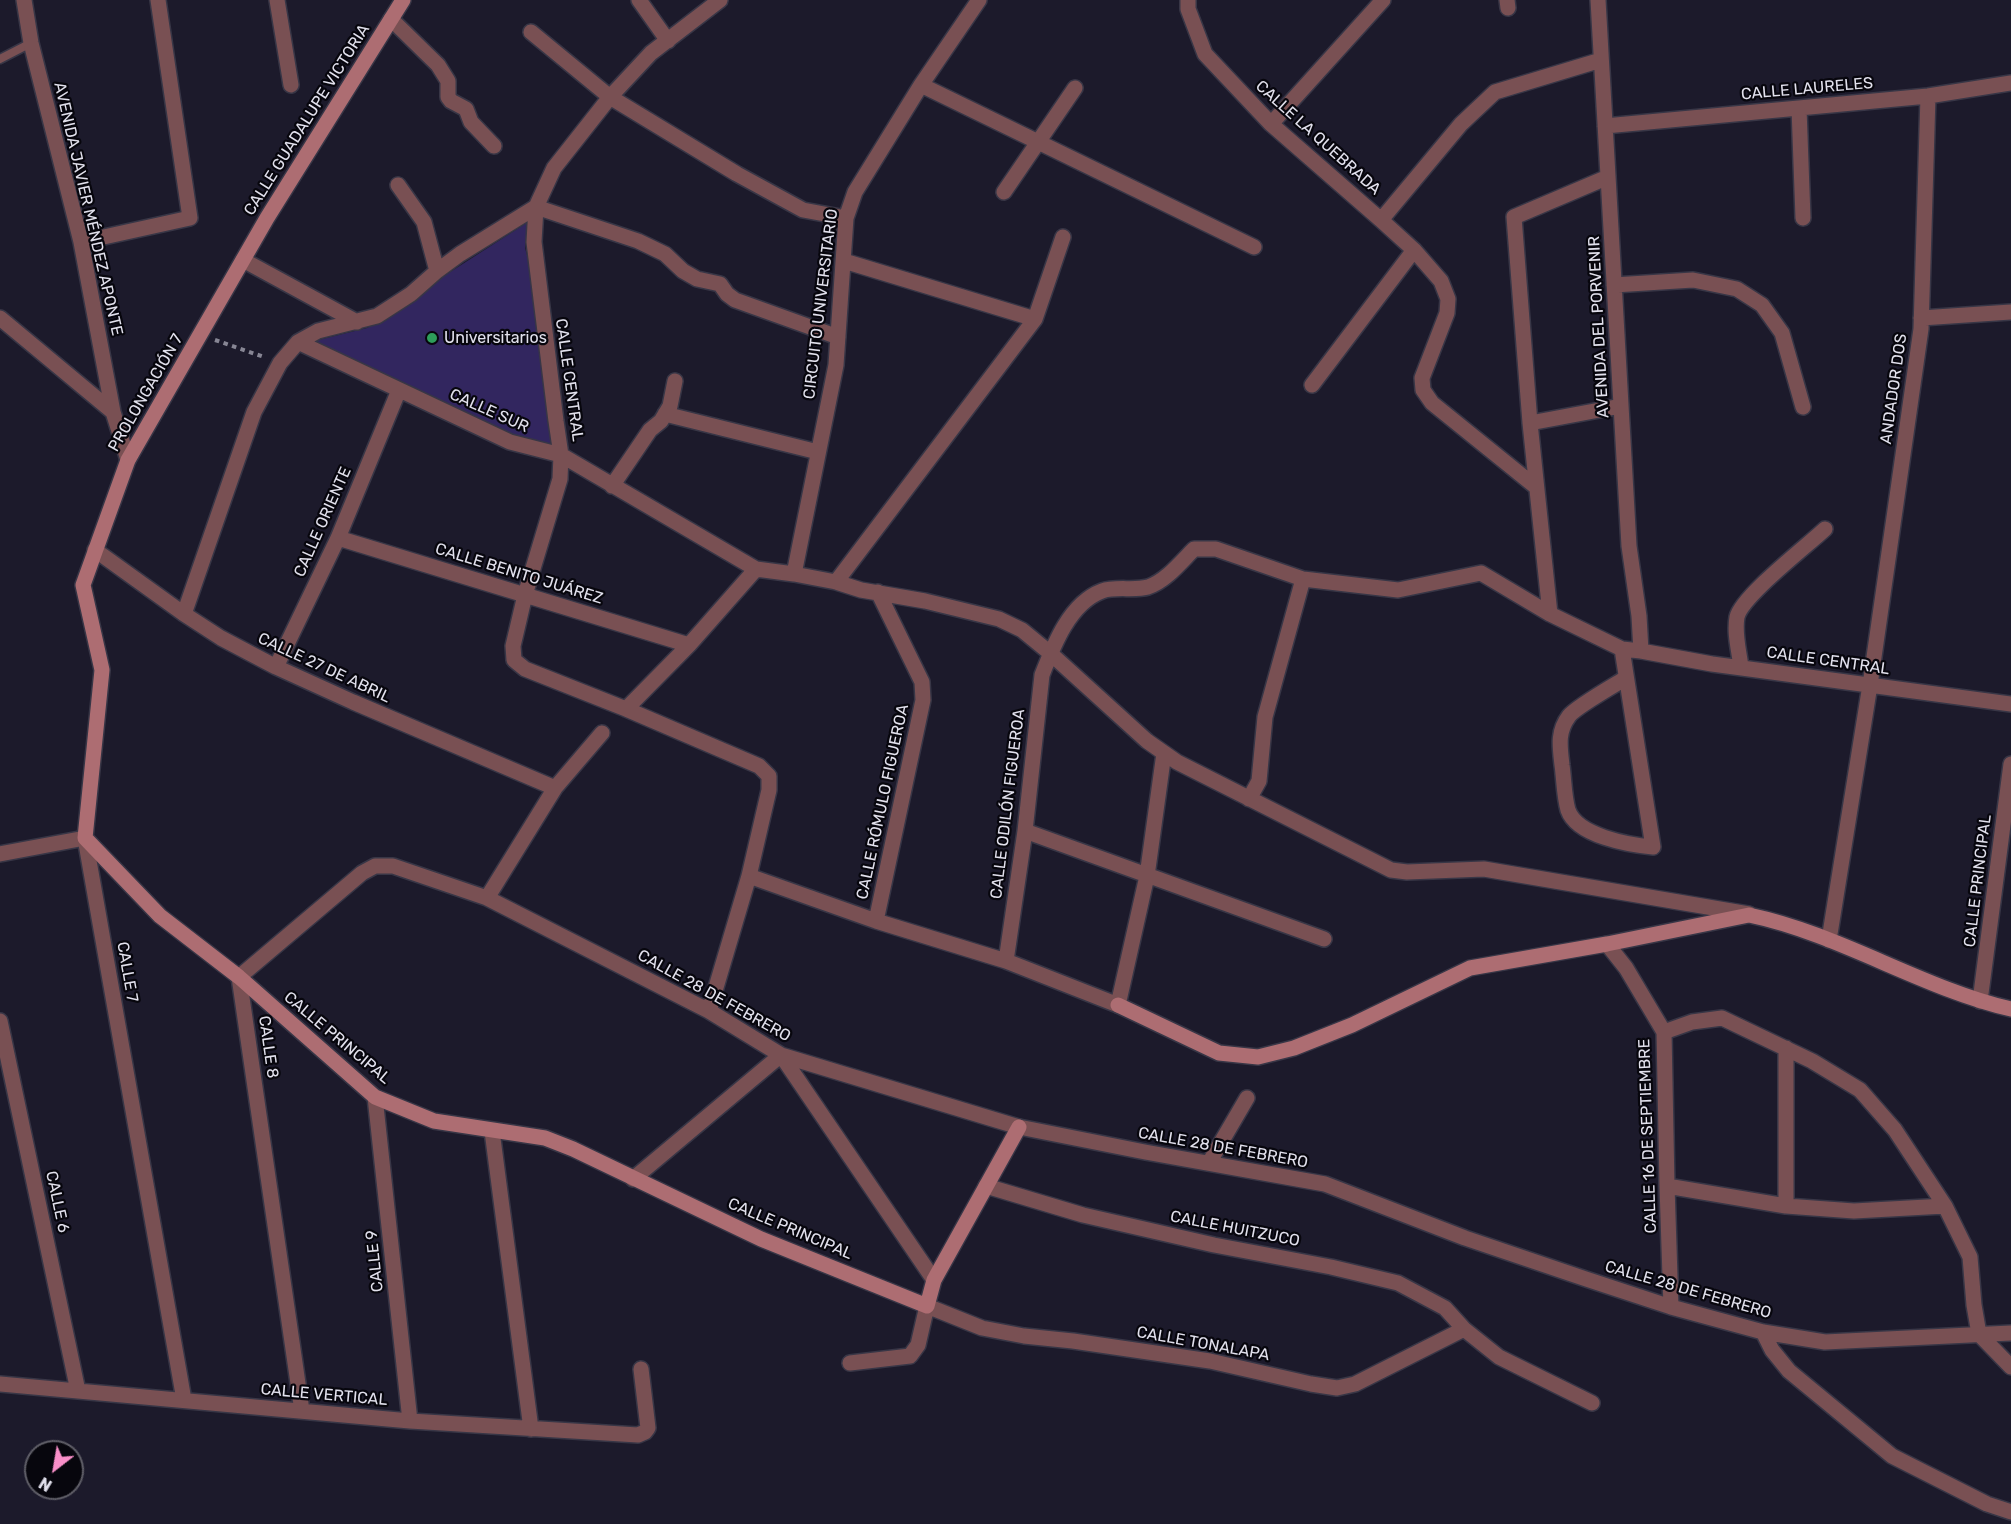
<!DOCTYPE html>
<meta charset="utf-8">
<style>
body{margin:0}
#map{position:relative;width:2011px;height:1524px;overflow:hidden;background:#1c1a2b;font-family:Rubik,sans-serif}
canvas{display:block}
.north{position:absolute;left:24px;top:1440px;width:60px;height:60px;box-sizing:border-box;background:#07060d;border:2px solid #5f5e67;border-radius:50%;rotate:211deg;font-size:16px;font-weight:700;line-height:24px;text-align:center;color:#e2e1ed}
.north::after{content:'';display:block;margin:auto;width:21px;height:27px;background:#f98fc9;clip-path:polygon(50% 0,100% 100%,50% 72%,0 100%)}
</style>
<div id="map">
<canvas width="2011" height="1524"></canvas>
<div class="north">N</div>
</div>
<script>
const ctx = document.querySelector('canvas').getContext('2d');
ctx.lineJoin = 'round';
function paint(path, color) { ctx.fillStyle = color; ctx.fill(path, 'evenodd'); }
function stroke(path, color, width, dash) { ctx.strokeStyle = color; ctx.lineWidth = width; ctx.lineCap = dash ? 'butt' : 'round'; ctx.setLineDash(dash || []); ctx.stroke(path); }
function write(font, color, halo, rows, align = 'center') {
  ctx.font = font + ' Rubik,sans-serif'; ctx.lineWidth = 4.5; ctx.setLineDash([]); ctx.textBaseline = 'middle'; ctx.strokeStyle = halo; ctx.fillStyle = color; for (const [text, x, y, turn = 0] of rows) {
    ctx.save(); ctx.translate(x, y); ctx.rotate((+turn || 0) * Math.PI / 180); ctx.textAlign = isNaN(turn) ? turn : align; if (halo) ctx.strokeText(text, 0, 0); ctx.fillText(text, 0, 0); ctx.restore();
  }
}
paint(new Path2D(`
 M528,222L525,248L532,273L535,313L555,448L505,434L310,342L367,328L415,301L444,276Z`), '#32265f');
const lane = new Path2D(`
 M0,59L31,43`);
const street = new Path2D(`
 M24,0L31,43L81,242L113,412L128,460
 M277,0L291,85
 M639,0L668,41
 M1188,0V9L1205,54L1271,124L1381,220L1414,250L1441,281L1448,299L1447,313L1422,378L1423,390L1432,403L1536,487
 M1507,0L1508,8
 M1598,0L1629,546L1639,616L1641,651
 M391,19L438,65L448,81V97L451,101L466,109L471,122L494,146
 M531,32L610,97L737,174L803,210L846,218
 M921,85L1254,247
 M1799,108L1803,218
 M1271,124L1383,0
 M1605,126L1928,96L2011,83
 M398,185L424,222L437,271
 M1004,192L1075,88
 M536,207L638,241L665,254L683,271L697,279L720,284L727,294L735,300L838,337
 M1381,220L1461,124L1495,92L1601,60
 M81,242L190,218L158,0
 M243,260L357,322
 M844,261L1035,319
 M1614,285L1693,280L1737,289L1762,305L1782,333L1803,407
 M0,318L113,412
 M1921,318L2011,312
 M298,342L510,442L561,455L756,569L794,574L836,582L861,590L925,601L999,619L1022,630L1050,653L1147,741L1177,762L1391,870L1407,872L1484,869L1749,914
 M1312,385L1414,250
 M665,414L818,452
 M1530,423L1621,406
 M612,486L650,430L661,421L670,406L675,381
 M338,538L689,645
 M95,550L184,614L221,638L276,667L353,702L555,788
 M794,574L836,365L846,218L855,192L921,85L979,0
 M836,582L1035,319L1063,237
 M184,614L254,412L280,363L298,342L318,331L377,316L411,294L437,271L460,254L536,207
 M1550,614L1530,423L1514,217L1608,177
 M1622,649L1653,847C1629,845 1577,836 1568,810C1564,796 1564,779 1562,765C1560,747 1557,732 1569,716C1576,707 1613,686 1626,678
 M276,667L338,538L399,390
 M1741,667C1739,651 1734,633 1737,617C1742,596 1807,546 1825,529
 M626,709L689,645L756,569
 M1249,799L1259,781L1265,717L1303,579
 M1025,831L1324,939
 M0,854L85,838L184,1400
 M749,876L876,921L1006,961L1118,1005L1147,876L1164,753
 M487,898L555,788L602,733
 M876,921L923,700L922,682L878,592
 M1829,940L1870,685L1921,329L1928,96
 M1607,944L1626,968L1664,1032L1667,1186L1671,1307
 M1006,961L1025,831L1042,675C1054,644 1070,603 1102,591C1116,586 1134,591 1148,587C1166,581 1181,562 1194,549H1216L1303,579L1398,590L1481,573L1550,614L1622,649L1641,651L1712,664L2011,704
 M1980,1001L2011,764
 M709,1011L749,876L769,790V776L759,766L626,709L525,669L514,660L513,646L525,595L560,479L561,455L556,421L534,242L536,207L554,168L610,97L651,53L720,0
 M0,1021L78,1391
 M1664,1032L1692,1022L1722,1018L1812,1061L1860,1090L1895,1130L1945,1206L1970,1257L1974,1305L1979,1334
 M375,1097L410,1421
 M492,1131L531,1429
 M1209,1163L1247,1098
 M633,1179L781,1055L934,1280
 M986,1186L1083,1215L1214,1245L1331,1267L1398,1283L1445,1308L1464,1329L1499,1357L1592,1403
 M1667,1186L1786,1206L1854,1211L1945,1206
 M1786,1206V1048
 M1763,1332L1772,1350L1789,1371L1892,1456L1987,1504L2011,1512
 M1979,1334L2011,1367
 M850,1363L910,1356L918,1345L927,1306L982,1328L1024,1336L1073,1341L1210,1361L1311,1384L1337,1388L1355,1384L1464,1329
 M0,1384L410,1421L638,1435L645,1432L648,1428L641,1369
 M302,1411L239,977L362,873L375,866H393L487,898L709,1011L781,1055L1019,1127L1145,1152L1325,1184L1465,1238L1586,1279L1671,1307L1763,1332L1825,1342L2011,1333`);
const secondary = new Path2D(`
 M403,0L267,218L128,460L83,585L102,670L85,838L160,916L239,977L375,1097L434,1121L545,1138L573,1149L761,1239L927,1306L934,1280L1019,1127
 M1118,1005L1219,1053L1258,1057L1294,1048L1352,1025L1470,968L1607,944L1749,915C1840,934 1921,988 2011,1009`);
stroke(lane, '#383646', 11);
stroke(street, '#383646', 18);
stroke(secondary, '#383646', 18);
stroke(new Path2D(`
 M215,340L264,357`), '#878694', 4, [4.5, 4.5]);
stroke(lane, '#795053', 8);
stroke(street, '#795053', 15);
stroke(secondary, '#ad6d72', 15);
for (const [x, y, r, color] of [
 [432,338,6,"#2e9e5b"]
]) { const dot = new Path2D(); dot.arc(x, y, r, 0, 2 * Math.PI); ctx.fillStyle = color; ctx.fill(dot); stroke(dot, '#07060d', 2); }
write('16px', '#e2e1ed', '#07060d', [
 ["CALLE LAURELES",1807,89,-5],
 ["CALLE GUADALUPE VICTORIA",307,120,-58],
 ["CALLE LA QUEBRADA",1318,138,42],
 ["AVENIDA JAVIER MÉNDEZ APONTE",88,209,77],
 ["CIRCUITO UNIVERSITARIO",821,304,-83],
 ["AVENIDA DEL PORVENIR",1599,327,-93],
 ["CALLE CENTRAL",569,380,82],
 ["ANDADOR DOS",1894,389,-82],
 ["PROLONGACIÓN 7",146,393,-60],
 ["CALLE SUR",489,411,24],
 ["CALLE ORIENTE",323,522,-66],
 ["CALLE BENITO JUÁREZ",519,574,17],
 ["CALLE CENTRAL",1828,661,8],
 ["CALLE 27 DE ABRIL",324,668,25],
 ["CALLE RÓMULO FIGUEROA",883,802,-78],
 ["CALLE ODILÓN FIGUEROA",1008,804,-83],
 ["CALLE PRINCIPAL",1978,881,-83],
 ["CALLE 7",127,972,80],
 ["CALLE 28 DE FEBRERO",714,996,29],
 ["CALLE PRINCIPAL",337,1038,40],
 ["CALLE 8",268,1047,82],
 ["CALLE 16 DE SEPTIEMBRE",1648,1136,-92],
 ["CALLE 28 DE FEBRERO",1223,1148,10],
 ["CALLE 6",57,1202,78],
 ["CALLE PRINCIPAL",790,1229,23],
 ["CALLE HUITZUCO",1235,1229,11],
 ["CALLE 9",375,1261,-96],
 ["CALLE 28 DE FEBRERO",1688,1290,16],
 ["CALLE TONALAPA",1203,1344,10],
 ["CALLE VERTICAL",324,1395,5]
]);
write('16px', '#e2e1ed', '#07060d', [
 ["Universitarios",444,338]
], 'left');
</script>
